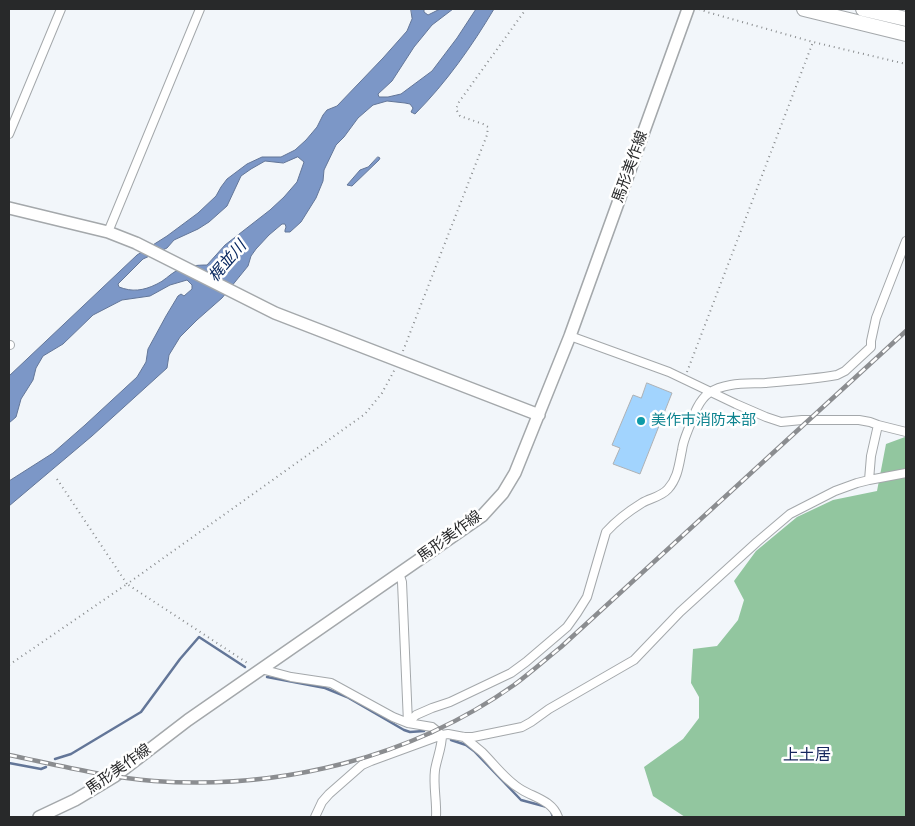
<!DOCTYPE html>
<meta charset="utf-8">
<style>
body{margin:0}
#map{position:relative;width:915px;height:826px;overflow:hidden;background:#f2f6fa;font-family:"Nunito Sans",sans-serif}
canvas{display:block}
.frame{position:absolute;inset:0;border:10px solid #28292a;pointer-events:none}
</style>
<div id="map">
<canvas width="915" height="826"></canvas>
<div class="frame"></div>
</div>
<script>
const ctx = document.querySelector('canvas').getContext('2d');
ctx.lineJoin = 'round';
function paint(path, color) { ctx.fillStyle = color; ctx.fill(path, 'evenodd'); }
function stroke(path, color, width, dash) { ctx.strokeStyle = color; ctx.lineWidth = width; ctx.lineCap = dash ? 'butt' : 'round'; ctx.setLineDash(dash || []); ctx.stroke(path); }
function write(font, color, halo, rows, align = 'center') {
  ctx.font = font + ' "Nunito Sans","Noto Sans JP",sans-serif'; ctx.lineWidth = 5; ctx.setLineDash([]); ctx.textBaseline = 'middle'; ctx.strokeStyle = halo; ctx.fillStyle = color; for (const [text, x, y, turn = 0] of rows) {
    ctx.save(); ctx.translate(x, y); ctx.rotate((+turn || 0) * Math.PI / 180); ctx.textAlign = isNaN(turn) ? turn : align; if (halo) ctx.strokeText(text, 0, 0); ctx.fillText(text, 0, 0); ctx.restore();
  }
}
paint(new Path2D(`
 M906,435V817H685L653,796L644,767L683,739L699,718V697L691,683L693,649L717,646L738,620L744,600L734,581L756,551L797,517L833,500L877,491L886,444L905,437Z`), '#92c69f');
const water = new Path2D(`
 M411,9H424V12L428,15L440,9H453L432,25L414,47L392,81L378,94L379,97H388L401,94L432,71L457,38L476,9H494C472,46 446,83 415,114L411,112L413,108L410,104L405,103L387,101L373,105L358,118L344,137L336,145L324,170L323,181L316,198L301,222L290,232H285V230L286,227L285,224H282L269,235L256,249L251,256L248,266L222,298L197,320L180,337L169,355L167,368L92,436L9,506V481L53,453L85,425L137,377L146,362L148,349L166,316L178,296L181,294L184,296L192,289V285L187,280L170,285L150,296L122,300L93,315L63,344L43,356L36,368L33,380L21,399L16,417L9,423V376L137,255L167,236L198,213L216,196L221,187L227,179L247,164L262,157H281L295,150L306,140L317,127L323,115L327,110L337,106L383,58L407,31L412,19ZM298,157L304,162L297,182L284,197L270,210L225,245L207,265C196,265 187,266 176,271C169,275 164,281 157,284C143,291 132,292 119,287L118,284L143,259L167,248L174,240L198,229L209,222L227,206L241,176L251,169L265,161L283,163Z
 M378,157L380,158L379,160L352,186L347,185L360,170L368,167Z`);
paint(water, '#7c97c7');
stroke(water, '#637698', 1);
stroke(new Path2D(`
 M267,677L325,688L347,697L404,730L410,732L424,731
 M451,740L466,745L474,751L521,800L547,807L551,811L553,817
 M55,759L71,754L141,712L180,659L199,637L245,667
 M9,763L41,769L46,767`), '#637698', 2.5);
const building = new Path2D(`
 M647,383L672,393L640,474L613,464L620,448L612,445L633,395L641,398Z`);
paint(building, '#a2d4fe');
stroke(building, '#aeb1b4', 1);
const street = new Path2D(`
 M9,134L61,9
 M108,232L200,9
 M570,336L669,372L736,404L766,417L781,422L802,420H859L870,422L878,425
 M9,345H10
 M869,480L906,473
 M399,573L402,582L408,723
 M261,669L291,677L331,683L393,717L408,723L432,727L442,735C442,747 437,758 435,770C433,786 437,801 436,817
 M408,723L416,715L432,708L450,702L511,673L526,662L567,627L577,613L587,597L606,532C616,521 629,511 642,503C650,498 661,497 668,489C678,478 679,464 682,450C683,441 687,433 690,425C694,414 699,400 709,393C725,382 747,384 765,383C789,381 814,379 837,375L845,371L871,347V341L876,318L906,241
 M464,737C470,742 476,747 482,752C495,765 506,781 522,790C536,798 552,801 558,817
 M315,817L322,802L329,794L362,765L371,761L442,735L448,734L464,737H473L522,727L531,722L549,709L634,660L680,612L757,542L790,514L835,491L857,483L869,480L871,456L878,425L906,432`);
const secondary = new Path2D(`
 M9,208L108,232L136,243L275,313L539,415
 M39,817L75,800L115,776L188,720L482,516L503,493L515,473L570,336L688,9`);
const highway = new Path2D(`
 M804,9L906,34
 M863,9L906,19`);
stroke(street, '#a4a8ab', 10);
stroke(secondary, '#a4a8ab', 14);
stroke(highway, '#a4a8ab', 16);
stroke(new Path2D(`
 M699,9L707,12L813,42L906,64
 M403,351L487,135L488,127L483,124L460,116L456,109L459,102L526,9
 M687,372L813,42
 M57,479L127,584L365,414L382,393L395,369
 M9,665L127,584L249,664`), '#898c8e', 2, [1, 4]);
stroke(street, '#fff', 8);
stroke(secondary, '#fff', 11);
stroke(highway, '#fff', 14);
const rail = new Path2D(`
 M9,755C57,765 105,777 154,781C280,790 411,758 514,685C530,673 546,659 561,647L906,331`);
stroke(rail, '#8b8d90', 4.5);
stroke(rail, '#fff', 2.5, [8]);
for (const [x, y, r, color] of [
 [641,421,5,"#0f9aa8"]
]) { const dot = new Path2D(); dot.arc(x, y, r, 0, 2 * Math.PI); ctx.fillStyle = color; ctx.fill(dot); stroke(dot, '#fff', 2); }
write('15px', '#28292a', '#fff', [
 ["馬形美作線",631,167,-70],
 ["馬形美作線",450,537,-36],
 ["馬形美作線",119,770,-35]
]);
write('15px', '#0d838f', '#fff', [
 ["美作市消防本部",651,421]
], 'left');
write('italic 16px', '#05245d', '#fff', [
 ["梶並川",228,262,-49]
]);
write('16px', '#16275d', '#fff', [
 ["上土居",807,756]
]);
</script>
